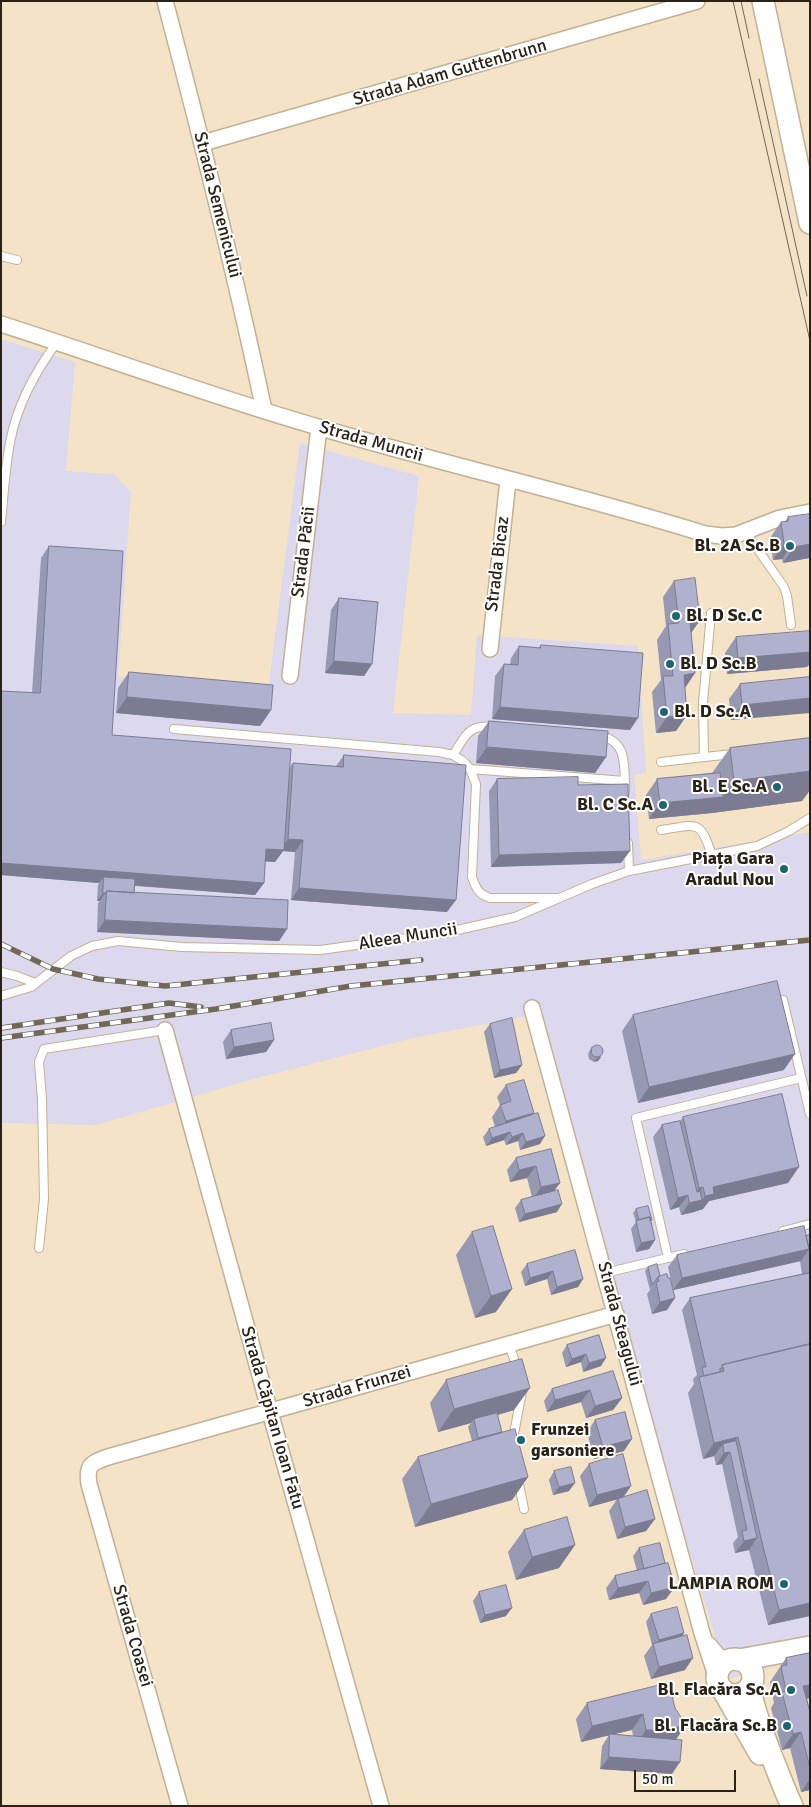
<!DOCTYPE html>
<meta charset="utf-8">
<style>
body{margin:0}
#map{position:relative;width:811px;height:1807px;overflow:hidden;background:#f4e3c6;font-family:Signika,sans-serif}
canvas{display:block}
.frame{position:absolute;inset:0;border:2px solid #282217;pointer-events:none}
.scale{position:absolute;left:634px;top:1770px;width:102px;height:22px;box-sizing:border-box;border:2px solid #282217;border-top:0;padding-left:6px;font-size:15px;line-height:18px;white-space:nowrap;color:#282217;-webkit-text-stroke:4px #fff;paint-order:stroke}
</style>
<div id="map">
<canvas width="811" height="1807"></canvas>
<div class="frame"></div>
<div class="scale">50 m</div>
</div>
<script>
const ctx = document.querySelector('canvas').getContext('2d');
ctx.lineJoin = 'round';
function paint(path, color) { ctx.fillStyle = color; ctx.fill(path, 'evenodd'); }
function stroke(path, color, width, dash) { ctx.strokeStyle = color; ctx.lineWidth = width; ctx.lineCap = dash ? 'butt' : 'round'; ctx.setLineDash(dash || []); ctx.stroke(path); }
function write(font, color, halo, rows, align = 'center') {
  ctx.font = font + ' Signika,sans-serif'; ctx.lineWidth = 4; ctx.setLineDash([]); ctx.textBaseline = 'middle'; ctx.strokeStyle = halo; ctx.fillStyle = color; for (const [text, x, y, turn = 0] of rows) {
    ctx.save(); ctx.translate(x, y); ctx.rotate((+turn || 0) * Math.PI / 180); ctx.textAlign = isNaN(turn) ? turn : align; if (halo) ctx.strokeText(text, 0, 0); ctx.fillText(text, 0, 0); ctx.restore();
  }
}
paint(new Path2D(`
 M1,339L75,362L66,471L114,474L131,492L118,677L268,690L300,443L419,476L393,713L471,715L477,635L638,646L646,773L634,775L641,860L810,832V1657L728,1679L527,1016L413,1038L257,1078L96,1125L1,1123Z`), '#dcd8ee');
const lane = new Path2D(`
 M1,256L17,260
 M1,522C4,494 5,465 11,438C18,402 36,371 57,342
 M745,531L784,587L787,596L791,625
 M711,613L703,703L704,757L734,754
 M174,729L439,752L453,755L463,761L470,769L476,784L472,877C476,888 478,894 490,898H556
 M598,736C629,739 624,769 625,792
 M453,755C466,735 468,724 495,727
 M661,762L704,757
 M470,769L625,781
 M661,830C697,825 700,818 712,856
 M628,843L629,871
 M1,972L17,976L35,983
 M1,996L31,987L71,956L92,946L118,941L182,947L320,950L444,933L515,917L592,884L629,871L757,846L789,831L810,818
 M783,1000L810,1114
 M783,1231L810,1224
 M39,1248L44,1199L42,1099L39,1062L44,1049L165,1030
 M668,1258L636,1118L801,1078
 M605,1273L684,1254
 M509,1344L518,1371
 M513,1439L522,1391
 M518,1479L524,1509`);
const street = new Path2D(`
 M165,1C201,137 235,273 264,410
 M203,143L697,1
 M1,324C107,358 211,396 318,427C446,465 577,494 705,534L722,536L736,535L780,518L810,512
 M490,649L508,480
 M290,676L319,427
 M532,1008L702,1633L718,1682
 M165,1030L270,1412L381,1806
 M708,1644L720,1658L726,1662
 M180,1806L89,1484C86,1465 91,1463 108,1457L616,1314`);
const secondary = new Path2D(`
 M763,1L810,223
 M717 1677a18 18 0 1 1 36 0a18 18 0 1 1-36 0Z
 M739,1660L810,1647
 M750,1687C753,1711 763,1732 771,1755C778,1772 784,1789 792,1806
 M723,1690L760,1754`);
stroke(lane, '#c1b194', 10);
stroke(street, '#c1b194', 18);
stroke(secondary, '#c1b194', 24);
stroke(lane, '#fff', 8);
stroke(street, '#fff', 15);
stroke(secondary, '#fff', 21);
stroke(new Path2D(`
 M733,1L810,341
 M741,1L749,38
 M759,79L807,296`), '#726857', 1);
const rail = new Path2D(`
 M1,944L53,969L98,979L165,986L421,960
 M1,1028L169,1003L201,1007
 M1,1038L216,1009L351,986L810,940`);
stroke(rail, '#726857', 5.5);
stroke(rail, '#fff', 4, [11]);
paint(new Path2D(`
 M788,517L809,558L783,563L782,559L773,560L770,538L781,522H785Z
 M49,546L112,735L289,768L293,763L336,766L344,755L447,912L291,900L295,852L283,851L275,862L265,861L264,883L255,895L135,886L134,893L287,929L279,941L97,932L98,903L100,901H97L98,885L99,883L1,875V691L32,693L41,558Z
 M674,581L700,620L691,633L695,673L685,688L687,715L676,731L656,733L652,692L661,680L657,640L666,626L663,597Z
 M339,598L372,664L364,676L325,673L331,610Z
 M736,637L807,667L727,674L725,653Z
 M541,645L630,730L492,719L495,676L504,664L510,665L511,658L519,646L538,648Z
 M129,672L271,710L260,726L116,713L118,688Z
 M810,677L731,720L729,699L740,684Z
 M489,721L606,757L595,773L476,763L478,736Z
 M810,738V790L802,801L712,813L649,819L646,795L657,779L712,773L730,748Z
 M497,779L621,863L491,867L489,791Z
 M633,1015L784,1070L638,1103L622,1031Z
 M490,1024L522,1065L516,1073L494,1078L484,1032Z
 M231,1030L274,1040L266,1052L226,1059L223,1042Z
 M592,1046L601,1057L598,1061L594,1062L589,1059L588,1054Z
 M506,1085L534,1113L532,1115L540,1144L520,1150L518,1141L506,1145L504,1140L486,1146L483,1137L489,1129L495,1127L492,1117L500,1105L497,1097Z
 M683,1117L788,1183L709,1201L703,1209L694,1212L681,1215L679,1207L670,1210L653,1137L662,1125L680,1121Z
 M551,1149L560,1183L553,1191L557,1212L519,1222L515,1208L521,1200L532,1197L527,1178L510,1182L507,1170L516,1158Z
 M636,1209L651,1222L655,1240L649,1249L636,1252L631,1229L636,1222L633,1213Z
 M472,1232L496,1312L475,1318L456,1255Z
 M810,1235V1616L768,1625L749,1550L735,1553L733,1543L738,1537L722,1464L716,1465L714,1456L703,1459L688,1393L694,1384L693,1379L697,1375L682,1310L690,1298L802,1274L800,1261L673,1290L668,1267L677,1255Z
 M527,1264L583,1279L578,1287L551,1295L547,1279L525,1286L521,1272Z
 M657,1264L667,1310L652,1314L647,1294L650,1290L645,1271L648,1267Z
 M599,1335L601,1366L583,1372L581,1362L566,1367L562,1353L567,1345Z
 M613,1371L622,1398L613,1410L586,1418L581,1402L547,1412L544,1401L552,1389Z
 M446,1380L514,1410L497,1415L502,1432L528,1477L512,1500L415,1527L402,1479L418,1457L472,1441L468,1427L471,1423L438,1432L430,1403Z
 M595,1420L624,1451L594,1459L587,1432Z
 M589,1464L623,1497L655,1519L646,1531L617,1539L609,1511L617,1499L589,1507L580,1476Z
 M554,1471L569,1491L553,1495L549,1480Z
 M524,1530L575,1545L559,1568L516,1580L508,1552Z
 M639,1548L666,1599L643,1605L639,1593L609,1600L606,1588L615,1576L637,1571L633,1556Z
 M479,1592L506,1616L480,1623L473,1601Z
 M651,1614L684,1633L682,1636L685,1670L651,1679L644,1656L652,1645L646,1622Z
 M810,1653V1698L807,1699L810,1712V1790L801,1792L790,1748L782,1750L771,1708L774,1703L770,1682L786,1658Z
 M669,1683L676,1739L672,1774L600,1769L602,1746L609,1735L581,1742L576,1719L587,1703ZM632,1730L633,1736L614,1734Z`), '#9798b2');
paint(new Path2D(`
 M793,543L782,559L773,560L784,544Z
 M810,544V557L809,558L783,563L794,547Z
 M700,620L689,636L690,622Z
 M810,652V664L807,667L727,674L738,658Z
 M334,661L372,664L364,676L325,673Z
 M695,673L684,689V675Z
 M127,697L271,710L260,726L116,713Z
 M810,698V713L731,720L742,705Z
 M500,707L638,718L630,730L492,719Z
 M687,715L676,731L656,733L667,717Z
 M487,747L606,757L595,773L476,763Z
 M810,771V790L802,801L712,813L649,819L660,803L723,797L734,781Z
 M288,839L303,840L295,852L283,851L275,862L258,861L266,849L280,850Z
 M630,851L621,863L491,867L499,855Z
 M1,863L264,883L255,895L104,883V877L99,883L1,875Z
 M299,888L456,900L447,912L291,900Z
 M103,893H105L100,901H97Z
 M105,920L287,929L279,941L97,932Z
 M274,1040L266,1052L226,1059L234,1047Z
 M795,1054L784,1070L638,1103L649,1087Z
 M601,1057L598,1061L594,1062L597,1058Z
 M522,1065L516,1073L494,1078L500,1070Z
 M534,1113L526,1125L497,1133L506,1121Z
 M510,1132L504,1140L486,1146L492,1138Z
 M523,1133L518,1141L506,1145L512,1137Z
 M545,1136L540,1144L520,1150L526,1142Z
 M536,1166L527,1178L510,1182L519,1170Z
 M799,1167L788,1183L709,1201L703,1209L694,1212L705,1196L713,1187Z
 M560,1183L551,1195L533,1199L541,1187Z
 M703,1187L692,1202L702,1200L694,1212L681,1215L699,1188Z
 M688,1195L679,1207L670,1210L678,1198Z
 M562,1204L557,1212L519,1222L525,1214Z
 M655,1240L649,1249L636,1252L641,1243Z
 M809,1249L801,1261L673,1290L682,1278Z
 M553,1271L547,1279L525,1286L530,1278Z
 M583,1279L578,1287L551,1295L557,1287Z
 M512,1289L496,1312L475,1318L491,1296Z
 M675,1298L667,1310L652,1314L660,1302Z
 M586,1354L581,1362L566,1367L572,1359Z
 M606,1358L601,1366L583,1372L589,1363Z
 M530,1388L514,1410L474,1422V1419L471,1423L438,1432L454,1409Z
 M590,1390L581,1402L547,1412L555,1400Z
 M622,1398L613,1410L586,1418L595,1406Z
 M502,1432L496,1440L473,1446L478,1438Z
 M738,1437L728,1452H730L722,1464L716,1465L724,1453L723,1444L714,1456L703,1459L714,1443Z
 M632,1439L624,1451L594,1459L603,1447Z
 M528,1477L512,1500L415,1527L431,1504Z
 M575,1483L569,1491L553,1495L559,1487Z
 M631,1486L623,1498L589,1507L597,1495Z
 M655,1519L646,1531L617,1539L625,1527Z
 M757,1538L749,1550L735,1553L744,1541Z
 M575,1545L559,1568L516,1580L532,1557Z
 M648,1581L639,1593L609,1600L618,1588Z
 M675,1587L666,1599L643,1605L651,1593Z
 M810,1603V1616L768,1625L779,1610Z
 M512,1608L506,1616L480,1623L485,1615Z
 M684,1633L678,1641L653,1648L659,1640Z
 M693,1658L685,1670L651,1679L659,1667Z
 M810,1685V1698L792,1702L803,1686Z
 M643,1714L632,1730L581,1742L592,1726Z
 M686,1725L675,1741L635,1746L646,1730Z
 M801,1732L790,1748L782,1750L793,1734Z
 M609,1757L680,1762L672,1774L600,1769Z
 M810,1779V1790L801,1792Z`), '#7b7c91');
const building = new Path2D(`
 M810,514V544L794,547L793,543L784,544L781,522L788,521V517Z
 M49,546L123,551L112,735L291,749L284,850L266,849L264,883L1,863V691L40,693Z
 M695,578L700,620L690,622L695,673L684,675L687,715L667,717L663,676H673L668,624L679,623L674,581Z
 M339,598L378,602L372,664L334,661Z
 M810,631V652L738,658L736,637Z
 M541,645L643,653L638,718L500,707L504,664L518,665L519,646L540,648Z
 M129,672L273,685L271,710L127,697Z
 M810,677V698L742,705L740,684Z
 M489,721L608,731L606,757L487,747Z
 M810,738V771L734,781L730,748Z
 M344,755L466,765L456,900L299,888L303,840L288,839L293,763L343,767Z
 M720,773L723,797L660,803L657,779Z
 M578,777V785L628,784L630,851L499,855L497,779Z
 M104,877L135,879L134,893L107,891L105,893H103Z
 M107,891L288,900L287,929L105,920Z
 M777,981L795,1054L649,1087L633,1015Z
 M512,1018L522,1065L500,1070L490,1024Z
 M271,1023L274,1040L234,1047L231,1030Z
 M591 1051a6 6 0 1 1 12 0a6 6 0 1 1-12 0Z
 M524,1080L534,1113L506,1121L500,1105L511,1101L506,1085Z
 M782,1094L799,1167L713,1187L714,1194L705,1196L703,1187L699,1188L683,1117Z
 M538,1113L545,1136L526,1142L523,1133L512,1137L510,1132L492,1138L489,1129Z
 M680,1121L697,1192L700,1191L702,1200L689,1203L688,1195L678,1198L662,1125Z
 M551,1149L560,1183L541,1187L536,1166L519,1170L516,1158Z
 M558,1190L562,1204L525,1214L521,1200Z
 M648,1206L652,1220L650,1221V1217L639,1220L636,1209Z
 M650,1217L655,1240L641,1243L636,1221Z
 M493,1226L512,1289L491,1296L472,1232Z
 M804,1226L809,1249L682,1278L677,1255Z
 M810,1235V1243L808,1245L806,1236Z
 M575,1250L583,1279L557,1287L553,1271L530,1278L527,1264Z
 M657,1264L660,1276L658,1277L652,1285L648,1267Z
 M810,1273V1344L722,1365L723,1368H720V1372L704,1376L702,1367H706L690,1298Z
 M667,1274L668,1278H670L675,1298L660,1302L656,1282L659,1281L658,1277Z
 M599,1335L606,1358L589,1363L586,1354L572,1359L567,1345Z
 M810,1344V1603L779,1610L760,1534L738,1437L714,1443L699,1377L724,1371L722,1365Z
 M522,1359L530,1388L454,1409L446,1380Z
 M613,1371L622,1398L595,1406L590,1390L555,1400L552,1389Z
 M625,1412L632,1439L603,1447L595,1420Z
 M497,1413L502,1432L478,1438L474,1419Z
 M515,1429L528,1477L431,1504L418,1457Z
 M736,1441L757,1538L744,1541L742,1531L747,1530L730,1452L724,1453L723,1444Z
 M623,1454L631,1486L597,1495L589,1464Z
 M571,1467L575,1483L559,1487L554,1471Z
 M647,1490L655,1519L625,1527L618,1499Z
 M567,1517L575,1545L532,1557L524,1530Z
 M660,1543L665,1563L644,1569L639,1548Z
 M668,1563L675,1587L651,1593L648,1581L618,1588L615,1576Z
 M506,1585L512,1608L485,1615L479,1592Z
 M677,1607L684,1633L659,1640L651,1614Z
 M687,1635L693,1658L659,1667L653,1644Z
 M810,1653V1685L803,1686L810,1712V1768L801,1732L793,1734L782,1692L786,1691L781,1666L787,1665L786,1658Z
 M669,1683L675,1708L686,1725L665,1730H646L643,1714L592,1726L587,1703Z
 M610,1734L682,1740L680,1762L609,1757Z`);
paint(building, '#b0b1cf');
stroke(building, '#7b7c91', 1);
for (const [x, y, r, color] of [
 [790,546,5,"#1e6574"],
 [676,616,5,"#1e6574"],
 [670,664,5,"#1e6574"],
 [664,712,5,"#1e6574"],
 [777,787,5,"#1e6574"],
 [663,805,5,"#1e6574"],
 [784,869,5,"#1e6574"],
 [521,1440,5,"#1e6574"],
 [784,1584,5,"#1e6574"],
 [791,1690,5,"#1e6574"],
 [787,1726,5,"#1e6574"]
]) { const dot = new Path2D(); dot.arc(x, y, r, 0, 2 * Math.PI); ctx.fillStyle = color; ctx.fill(dot); stroke(dot, '#fff', 2); }
write('18px', '#282217', '#fff', [
 ["Strada Adam Guttenbrunn",450,73,-16],
 ["Strada Semenicului",217,205,76],
 ["Strada Muncii",371,442,16],
 ["Strada Păcii",304,552,-83],
 ["Strada Bicaz",498,564,-83],
 ["Aleea Muncii",408,937,-9],
 ["Strada Steagului",619,1324,75],
 ["Strada Frunzei",357,1387,-16],
 ["Strada Căpitan Ioan Fatu",272,1418,74],
 ["Strada Coasei",132,1636,74]
]);
write('bold 18px', '#282217', '#fff', [
 ["Bl. 2A Sc.B",780,546],
 ["Bl. D Sc.C",686,616,"left"],
 ["Bl. D Sc.B",680,664,"left"],
 ["Bl. D Sc.A",674,712,"left"],
 ["Bl. E Sc.A",767,787],
 ["Bl. C Sc.A",653,805],
 ["Piața Gara",774,859],
 ["Aradul Nou",774,880],
 ["Frunzei",531,1430,"left"],
 ["garsoniere",531,1451,"left"],
 ["LAMPIA ROM",774,1584],
 ["Bl. Flacăra Sc.A",781,1690],
 ["Bl. Flacăra Sc.B",777,1726]
], 'right');
</script>
